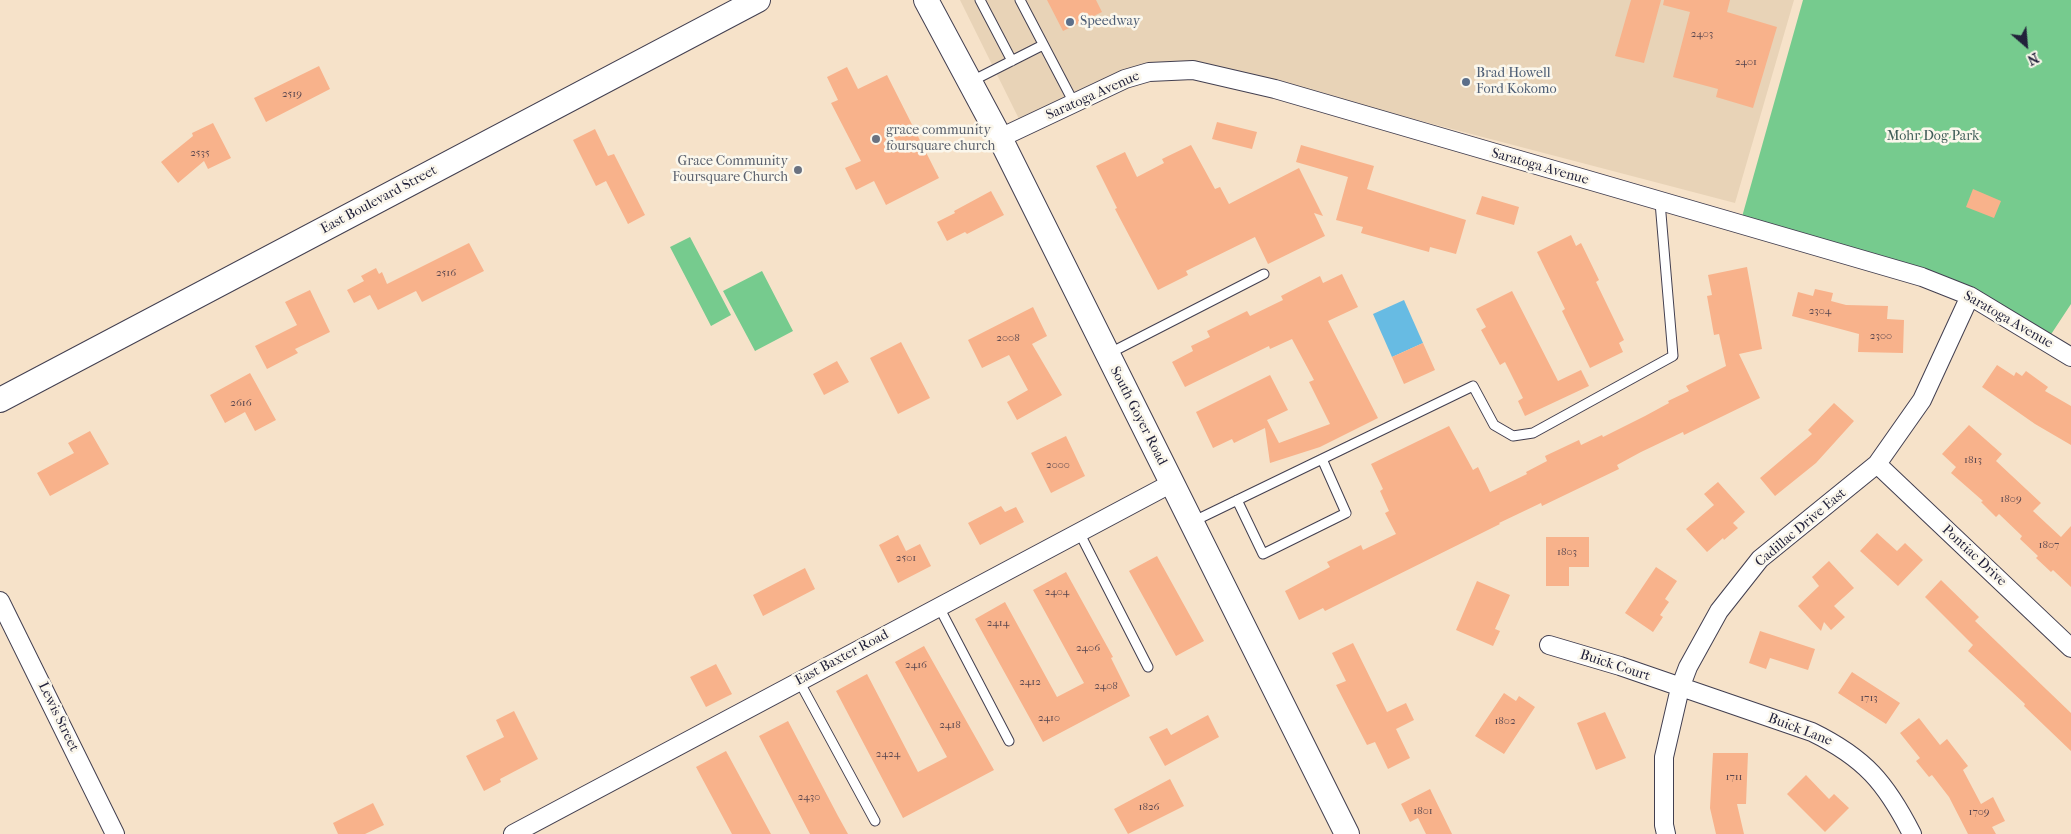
<!DOCTYPE html>
<style>
body{margin:0}
#map{position:relative;width:2071px;height:834px;overflow:hidden;background:#f6e2c9;font-family:"IM FELL French Canon",serif}
canvas{display:block}
.north{position:absolute;left:2001px;top:20px;width:50px;height:50px;-webkit-text-stroke:4px #fbf7ec;paint-order:stroke;rotate:153deg;font-size:14px;font-weight:700;line-height:20px;text-align:center;color:#22223b}
.north::after{content:'';display:block;margin:auto;width:18px;height:22px;background:#22223b;clip-path:polygon(50% 0,100% 100%,50% 72%,0 100%)}
</style>
<div id="map">
<canvas width="2071" height="834"></canvas>
<div class="north">N</div>
</div>
<script>
const ctx = document.querySelector('canvas').getContext('2d');
ctx.lineJoin = 'round';
function paint(path, color) { ctx.fillStyle = color; ctx.fill(path, 'evenodd'); }
function stroke(path, color, width, dash) { ctx.strokeStyle = color; ctx.lineWidth = width; ctx.lineCap = dash ? 'butt' : 'round'; ctx.setLineDash(dash || []); ctx.stroke(path); }
function write(font, color, halo, rows, align = 'center') {
  ctx.font = font + ' "IM FELL French Canon",serif'; ctx.lineWidth = 5; ctx.setLineDash([]); ctx.textBaseline = 'middle'; ctx.strokeStyle = halo; ctx.fillStyle = color; for (const [text, x, y, turn = 0] of rows) {
    ctx.save(); ctx.translate(x, y); ctx.rotate((+turn || 0) * Math.PI / 180); ctx.textAlign = isNaN(turn) ? turn : align; if (halo) ctx.strokeText(text, 0, 0); ctx.fillText(text, 0, 0); ctx.restore();
  }
}
paint(new Path2D(`
 M960,0H1794L1735,203L1196,62L1139,68L1020,121Z`), '#e8d3b7');
paint(new Path2D(`
 M1803,0H2071V304L2046,342L1970,296L1740,224Z
 M690,237L731,315L711,326L670,247Z
 M762,271L793,331L755,351L723,291Z`), '#76cb8e');
paint(new Path2D(`
 M1404,300L1423,343L1392,357L1373,314Z`), '#67bbe3');
paint(new Path2D(`
 M1047,0H1096L1102,12L1063,31Z
 M1631,0H1661L1644,63L1615,56Z
 M1664,0H1730L1727,12L1777,27L1753,108L1716,97L1718,89L1673,77L1690,12L1663,5Z
 M319,66L330,89L266,122L254,98Z
 M847,67L858,89L887,75L939,178L886,205L874,181L856,190L845,168L861,161L831,103L838,100L827,77Z
 M1217,122L1257,132L1252,149L1212,139Z
 M213,123L231,158L208,169L204,161L178,183L161,162L193,136L192,133Z
 M595,129L608,156L614,154L645,215L628,224L606,181L596,186L573,140Z
 M1191,145L1215,189L1220,187L1229,204L1299,168L1323,216L1314,213L1325,236L1268,264L1255,237L1186,271L1188,275L1158,290L1115,209L1117,208L1096,166L1125,152L1137,177L1164,163L1162,159Z
 M1301,145L1374,166L1367,189L1466,220L1456,254L1430,247L1429,252L1361,233L1363,227L1336,220L1348,177L1296,162Z
 M1973,189L2001,201L1994,218L1966,207Z
 M991,191L1004,215L967,234L965,232L947,241L937,222L955,213L954,211Z
 M1482,196L1519,207L1514,225L1476,214Z
 M1571,235L1576,246L1581,243L1599,280L1596,282L1624,340L1619,343L1623,352L1590,368L1562,311L1565,309L1537,252Z
 M469,243L484,271L422,302L416,291L378,310L370,295L354,303L347,290L364,281L361,276L376,268L379,274L382,272L387,284Z
 M1747,267L1762,349L1739,354L1760,398L1684,435L1683,432L1641,452L1617,465L1619,469L1542,506L1541,503L1499,523L1500,524L1325,611L1323,608L1299,620L1285,591L1330,567L1327,562L1361,545L1363,550L1396,534L1385,513L1389,511L1380,491L1383,489L1371,464L1449,426L1473,470L1478,467L1490,492L1527,474L1526,472L1547,461L1545,456L1579,440L1581,445L1602,435L1603,437L1645,416L1669,403L1668,401L1689,391L1686,386L1726,366L1719,334L1714,335L1707,296L1712,295L1708,275Z
 M1342,274L1358,307L1328,321L1378,418L1320,447L1270,463L1265,428L1234,443L1232,439L1213,448L1196,412L1270,375L1288,410L1267,420L1279,443L1330,424L1309,382L1314,380L1292,339L1270,349L1269,346L1185,387L1172,362L1193,351L1191,346L1210,337L1207,331L1247,311L1250,316L1283,300L1281,296L1320,276L1323,283Z
 M1815,289L1833,293L1831,301L1846,305L1888,306L1887,319L1904,320L1903,353L1858,352L1859,334L1792,316L1798,292L1813,296Z
 M310,290L330,332L295,349L298,353L267,369L255,346L297,325L285,302Z
 M1512,291L1558,381L1581,370L1589,386L1525,416L1518,401L1523,398L1505,362L1500,365L1481,330L1486,327L1476,309Z
 M1033,307L1047,336L1032,344L1062,395L1017,420L1007,402L1028,390L1009,355L982,368L968,340Z
 M901,342L930,398L898,414L870,358Z
 M1423,343L1435,370L1404,384L1392,357Z
 M837,361L849,382L824,395L813,374Z
 M1997,365L2014,376L2016,372L2022,376L2026,371L2048,387L2045,391L2071,406V445L2035,424L1982,387Z
 M250,373L276,420L255,431L245,412L225,423L210,395Z
 M1834,403L1854,421L1816,463L1775,496L1760,478L1812,434L1808,430Z
 M1969,425L2002,454L1996,461L2041,503L2033,511L2061,537L2071,526V587L2053,570L2051,572L2036,558L2038,556L2020,539L2022,536L1999,514L1996,517L1981,502L1983,501L1951,473L1956,467L1942,454Z
 M90,431L109,464L50,496L37,473L74,453L68,443Z
 M1066,436L1085,476L1051,493L1031,453Z
 M1718,482L1745,512L1733,523L1738,528L1724,540L1723,538L1707,552L1686,529L1714,505L1704,494Z
 M1001,506L1005,512L1016,507L1024,522L980,545L968,523Z
 M1877,533L1897,551L1905,543L1923,560L1898,586L1860,551Z
 M898,535L906,551L920,544L931,566L898,583L879,545Z
 M1546,537H1589V567H1569V586H1546Z
 M1157,556L1204,641L1176,656L1129,571Z
 M1829,561L1854,588L1834,606L1845,617L1831,630L1824,622L1821,631L1798,606L1819,586L1812,577Z
 M1656,567L1677,581L1665,599L1669,602L1660,615L1663,617L1653,632L1625,613Z
 M805,568L815,589L763,616L753,595Z
 M1066,572L1113,657L1111,658L1130,696L1043,742L975,619L1005,602L1057,697L1084,683L1033,590Z
 M1941,580L1979,617L1975,621L2071,713V751L2024,706L2025,704L1968,651L1973,645L1925,597Z
 M1477,581L1510,595L1495,629L1500,631L1493,646L1456,630Z
 M1760,631L1815,649L1808,670L1770,658L1766,669L1749,663Z
 M1353,643L1387,712L1406,703L1414,720L1396,729L1410,758L1388,769L1375,742L1367,745L1336,685L1346,681L1332,653Z
 M924,646L994,770L903,818L836,691L867,674L918,772L947,757L895,662Z
 M716,664L732,694L706,707L690,677Z
 M1852,672L1900,703L1886,724L1838,693Z
 M1504,693L1516,701L1519,696L1535,707L1504,754L1475,736Z
 M514,711L538,759L500,779L501,782L484,791L466,756L504,737L496,720Z
 M1605,712L1626,758L1596,770L1577,723Z
 M1208,715L1219,737L1165,766L1149,737L1167,728L1171,735Z
 M1919,718L1940,745L1947,739L1968,766L1963,770L1981,804L1993,797L2005,821L1992,827L1996,834H1968L1949,797L1932,775L1929,777L1916,761L1920,758L1900,733Z
 M788,721L838,816L848,834H810L759,736Z
 M726,751L771,834H732L696,767Z
 M1713,753H1748L1746,804H1737L1744,834H1716L1710,808Z
 M1806,775L1829,799L1834,794L1849,808L1825,832L1787,794Z
 M1170,779L1184,806L1128,834L1114,809Z
 M1430,789L1452,834H1426L1418,818L1410,822L1401,804Z
 M373,803L384,825L365,834H338L333,823Z`), '#f8b28b');
const lane = new Path2D(`
 M980,0L1012,61
 M1020,0L1074,103
 M970,82L1043,45
 M1108,354L1264,274
 M1237,500L1263,554L1346,513L1322,459
 M1192,522L1473,386L1494,425L1513,436L1533,433L1673,356L1660,202
 M1079,532L1148,667
 M939,607L1009,741
 M799,681L875,821`);
const street = new Path2D(`
 M1000,138L1125,79L1149,72L1193,70L1275,89L1922,277L1970,296L2071,357
 M1877,464L2071,648
 M0,601L115,834
 M1549,645L1620,666L1812,732C1865,758 1886,783 1912,834
 M513,834L1172,483
 M1666,834L1664,825V757L1680,688L1688,667L1719,611L1760,559L1877,464L1922,400L1970,296`);
const secondary = new Path2D(`
 M926,0L1000,138L1347,834
 M0,400L758,0`);
stroke(lane, '#423f50', 11);
stroke(street, '#423f50', 20);
stroke(secondary, '#423f50', 26);
stroke(lane, '#fff', 9);
stroke(street, '#fff', 18);
stroke(secondary, '#fff', 24);
for (const [x, y, r, color] of [
 [1070,22,5,"#5c6f8a"],
 [1466,82,5,"#5c6f8a"],
 [876,139,5,"#6b7280"],
 [798,170,5,"#6b7280"]
]) { const dot = new Path2D(); dot.arc(x, y, r, 0, 2 * Math.PI); ctx.fillStyle = color; ctx.fill(dot); stroke(dot, '#fbf7ec', 2); }
write('11px', '#58464f', null, [
 ["2403",1702,34],
 ["2401",1746,62],
 ["2519",292,94],
 ["2535",200,153],
 ["2516",446,273],
 ["2304",1820,311],
 ["2300",1881,336],
 ["2008",1008,338],
 ["2616",241,403],
 ["1813",1973,460],
 ["2000",1058,465],
 ["1809",2011,499],
 ["1807",2049,545],
 ["1803",1567,552],
 ["2501",906,558],
 ["2404",1057,592],
 ["2414",998,623],
 ["2406",1088,648],
 ["2416",916,665],
 ["2412",1030,682],
 ["2408",1106,686],
 ["1713",1869,698],
 ["2410",1049,718],
 ["1802",1505,721],
 ["2418",950,725],
 ["2424",888,754],
 ["1711",1734,777],
 ["2430",809,797],
 ["1826",1149,807],
 ["1801",1423,811],
 ["1709",1979,812]
]);
write('14px', '#4e5e75', '#fbf7ec', [
 ["Speedway",1080,22],
 ["Brad Howell",1476,74],
 ["Ford Kokomo",1476,90]
], 'left');
write('14px', '#22223b', '#fbf7ec', [
 ["Saratoga Avenue",1093,96,-24],
 ["Saratoga Avenue",1540,167,16],
 ["East Boulevard Street",379,200,-28],
 ["Saratoga Avenue",2008,320,30],
 ["South Goyer Road",1138,416,63],
 ["Cadillac Drive East",1801,528,-40],
 ["Pontiac Drive",1974,556,43],
 ["East Baxter Road",842,658,-28],
 ["Buick Court",1615,666,18],
 ["Lewis Street",58,717,64],
 ["Buick Lane",1800,730,21]
]);
write('14px', '#5b616d', '#fbf7ec', [
 ["grace community",886,131],
 ["foursquare church",886,147],
 ["Grace Community",788,162,"right"],
 ["Foursquare Church",788,178,"right"]
], 'left');
write('14px', '#3f5d58', '#fbf7ec', [
 ["Mohr Dog Park",1933,137]
]);
</script>
